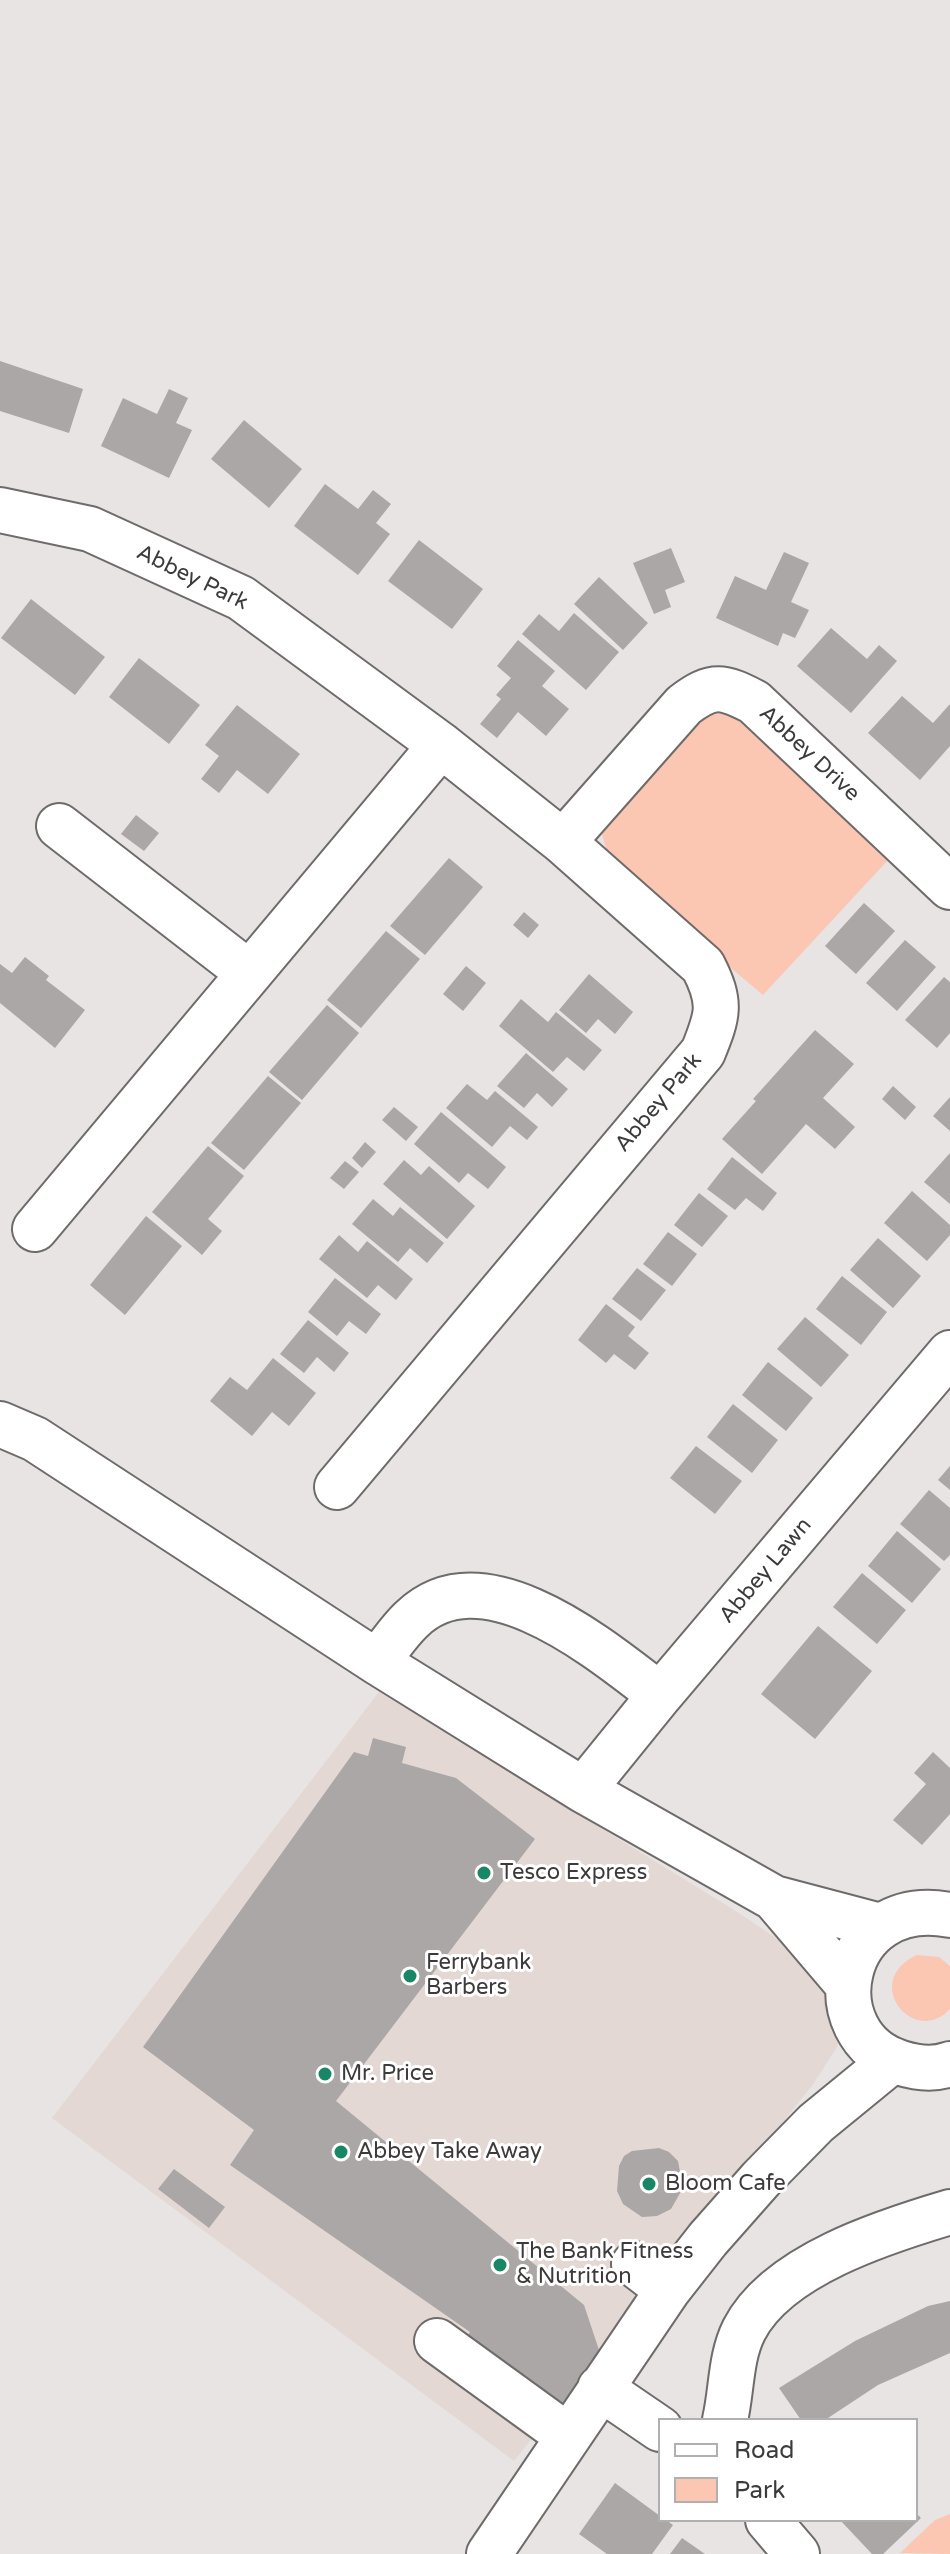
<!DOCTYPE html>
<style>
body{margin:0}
#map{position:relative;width:950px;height:2554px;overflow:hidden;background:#e7e4e3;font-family:"Varela Round",sans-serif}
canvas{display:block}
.legend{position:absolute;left:658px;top:2418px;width:260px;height:104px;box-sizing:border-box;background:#fff;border:2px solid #b1b0b0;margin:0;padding:10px 14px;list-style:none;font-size:24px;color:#3c3a3a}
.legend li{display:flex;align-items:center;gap:16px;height:40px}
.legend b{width:40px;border:2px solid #b1b0b0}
</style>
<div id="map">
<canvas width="950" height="2554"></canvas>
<ul class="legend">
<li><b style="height:10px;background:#fff"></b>Road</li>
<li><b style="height:22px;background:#fbc7b3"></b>Park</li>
</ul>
</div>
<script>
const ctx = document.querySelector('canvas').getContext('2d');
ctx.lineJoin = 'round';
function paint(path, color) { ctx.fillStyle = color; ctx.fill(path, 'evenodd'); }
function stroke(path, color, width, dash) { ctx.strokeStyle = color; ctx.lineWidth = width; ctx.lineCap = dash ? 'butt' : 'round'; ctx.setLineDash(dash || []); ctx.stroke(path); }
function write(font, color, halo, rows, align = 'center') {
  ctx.font = font + ' "Varela Round",sans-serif'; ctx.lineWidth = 6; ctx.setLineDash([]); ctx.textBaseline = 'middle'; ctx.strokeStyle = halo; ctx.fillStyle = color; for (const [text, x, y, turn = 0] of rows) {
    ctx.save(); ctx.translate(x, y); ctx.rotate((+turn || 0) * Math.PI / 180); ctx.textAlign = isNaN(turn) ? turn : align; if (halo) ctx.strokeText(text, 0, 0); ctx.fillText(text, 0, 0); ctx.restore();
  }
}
paint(new Path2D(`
 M379,1692L731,1908L805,1957L827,1981L842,2026L837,2047L814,2083L514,2461L52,2118Z`), '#e3d8d3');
paint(new Path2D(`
 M729,712L889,859L763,995L612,868L601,831L701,717Z
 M917,1955L939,1957L950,1966V2009C914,2048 860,1981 917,1955Z
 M950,2514V2554L900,2553L935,2520Z`), '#fbc7b3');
paint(new Path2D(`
 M0,361L83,389L69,433L0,411Z
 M169,389L188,398L176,423L192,430L169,478L101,446L123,398L157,414Z
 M244,420L302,469L269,508L211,459Z
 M325,484L358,509L373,490L391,504L376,523L390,534L358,575L294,526Z
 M419,540L483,589L452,629L388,581Z
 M671,548L685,582L665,590L671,607L654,614L633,563Z
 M784,552L809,563L791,602L809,610L795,638L783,633L778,646L716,618L735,576L766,590Z
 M599,577L648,623L623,650L574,604Z
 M31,599L105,657L75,695L1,638Z
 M574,613L619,652L586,690L522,634L539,614L559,631Z
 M831,628L867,659L879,645L897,661L851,713L797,666Z
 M518,640L555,671L542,686L569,709L546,736L518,712L497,738L480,724L501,699L496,695L511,678L497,666Z
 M139,658L200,705L169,744L109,697Z
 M902,696L933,723L950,704V746L920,780L868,733Z
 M237,705L300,754L268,794L237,770L219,793L201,779L219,756L205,745Z
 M136,815L159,833L144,851L121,834Z
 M449,858L483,887L425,955L390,926Z
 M864,903L895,931L856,974L825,946Z
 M524,912L539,925L528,938L513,925Z
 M386,931L420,959L361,1028L327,1000Z
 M905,940L936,967L897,1011L866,983Z
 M25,957L49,976L46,980L85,1010L55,1048L0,1003V964L12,973Z
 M466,966L486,983L463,1011L443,994Z
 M589,974L633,1012L615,1034L598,1019L586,1033L559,1010Z
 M944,977L950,982V1033L937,1048L905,1020Z
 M521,999L548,1022L556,1012L602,1050L584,1071L567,1057L553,1072L499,1026Z
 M327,1005L359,1033L302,1100L269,1072Z
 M815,1030L854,1064L823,1098L855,1127L835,1149L806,1124L762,1174L722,1139L756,1101L753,1099Z
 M526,1053L568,1089L552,1107L537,1093L524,1108L497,1086Z
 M268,1076L301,1103L244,1170L211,1143Z
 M467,1084L487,1100L495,1091L538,1127L527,1140L510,1126L492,1147L446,1108Z
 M893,1086L916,1107L905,1120L882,1099Z
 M950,1097V1131L933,1116Z
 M394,1107L418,1127L406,1141L382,1120Z
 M441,1112L506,1167L488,1189L468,1173L459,1183L414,1144Z
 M365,1142L376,1152L362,1168L352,1158Z
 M208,1146L244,1176L208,1219L222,1231L202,1255L152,1212Z
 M950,1153V1204L924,1182Z
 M732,1157L777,1193L763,1211L746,1198L735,1210L707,1189Z
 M404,1160L421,1175L429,1166L475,1206L447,1239L383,1184Z
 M345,1161L359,1172L344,1189L330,1178Z
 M912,1191L950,1225V1235L927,1261L884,1223Z
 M699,1193L728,1216L702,1247L674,1225Z
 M373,1199L393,1216L400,1207L444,1243L427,1263L410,1248L398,1262L352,1224Z
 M146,1216L182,1246L125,1315L90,1285Z
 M668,1232L697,1254L672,1286L643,1264Z
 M339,1235L358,1252L367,1241L413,1279L396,1300L378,1285L367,1298L319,1259Z
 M878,1238L921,1276L893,1308L850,1270Z
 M637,1268L666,1290L641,1321L612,1299Z
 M842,1276L887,1312L861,1345L816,1309Z
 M335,1278L381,1314L366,1334L349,1321L337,1336L308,1312Z
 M606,1304L635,1327L628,1336L649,1353L635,1370L614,1354L606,1363L578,1340Z
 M805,1317L849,1355L821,1387L777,1349Z
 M308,1320L349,1353L334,1372L317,1357L304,1373L280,1354Z
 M273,1358L316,1393L289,1426L272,1412L252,1436L210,1401L230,1377L247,1390Z
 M768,1362L813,1398L786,1431L742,1395Z
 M733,1404L778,1440L752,1473L707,1437Z
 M696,1446L742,1481L715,1514L670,1478Z
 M950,1466V1490L938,1480Z
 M929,1490L950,1508V1555L944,1561L900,1524Z
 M897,1531L941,1569L912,1603L868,1566Z
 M862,1573L906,1610L877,1644L833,1607Z
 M818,1626L872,1671L815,1739L761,1694Z
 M373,1738L406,1747L402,1763L456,1778L535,1839L336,2101L584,2305L603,2362L557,2417L459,2348L470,2332L230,2165L254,2130L143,2047L354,1752L368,1756Z
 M933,1752L950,1768V1814L922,1845L893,1820L926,1784L914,1773Z
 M659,2148L669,2152L678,2161L683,2188L671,2209L657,2216L642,2217L623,2204L617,2191L619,2166L624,2156L632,2151Z
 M174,2169L225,2207L209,2228L158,2189Z
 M950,2301V2353L878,2385L825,2420H801L779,2388L855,2341L928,2306Z
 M615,2483L660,2516V2520H666L673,2525L652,2554H607L579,2534Z
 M916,2513L921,2518L883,2554H872L840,2520H916Z
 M682,2538L705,2554H670Z`), '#aaa7a6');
const minor = new Path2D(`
 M0,510L90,529L241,598L441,745L563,842L703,966C722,1003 718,1015 703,1052L337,1487
 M59,826L249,973
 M563,842L684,705C713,683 723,686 754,702L950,887
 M35,1229L441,745
 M0,1424L35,1439L377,1662L583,1790L774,1898L880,1926
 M377,1662C388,1648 399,1631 412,1619C484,1551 601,1650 660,1695
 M583,1790L660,1695L950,1353
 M774,1898L848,1985
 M950,1915C838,1894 814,2037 901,2063C917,2068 934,2070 950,2064
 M634,2264L668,2290
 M437,2341L568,2436
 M600,2388L660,2429
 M725,2420C732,2390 730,2358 744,2330C777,2265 886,2231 950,2212
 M768,2520L797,2554
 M489,2554L668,2290L708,2239L761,2179L816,2123L893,2060`);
stroke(minor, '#6e6b6a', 48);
stroke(minor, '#fff', 44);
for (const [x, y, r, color] of [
 [484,1873,8,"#198766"],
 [410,1976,8,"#198766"],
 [325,2074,8,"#198766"],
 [341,2152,8,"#198766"],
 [649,2184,8,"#198766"],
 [500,2265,8,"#198766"]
]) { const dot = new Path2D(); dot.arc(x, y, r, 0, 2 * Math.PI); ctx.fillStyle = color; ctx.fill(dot); stroke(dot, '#fff', 3); }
write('22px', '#3c3a3a', '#fff', [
 ["Abbey Park",192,578,26],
 ["Abbey Drive",809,754,43],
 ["Abbey Park",659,1103,-50],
 ["Abbey Lawn",766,1571,-50]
]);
write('22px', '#3c3a3a', '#fff', [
 ["Tesco Express",500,1873],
 ["Ferrybank",426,1963],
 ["Barbers",426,1988],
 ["Mr. Price",341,2074],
 ["Abbey Take Away",357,2152],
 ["Bloom Cafe",665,2184],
 ["The Bank Fitness",516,2252],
 ["& Nutrition",516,2277]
], 'left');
</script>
